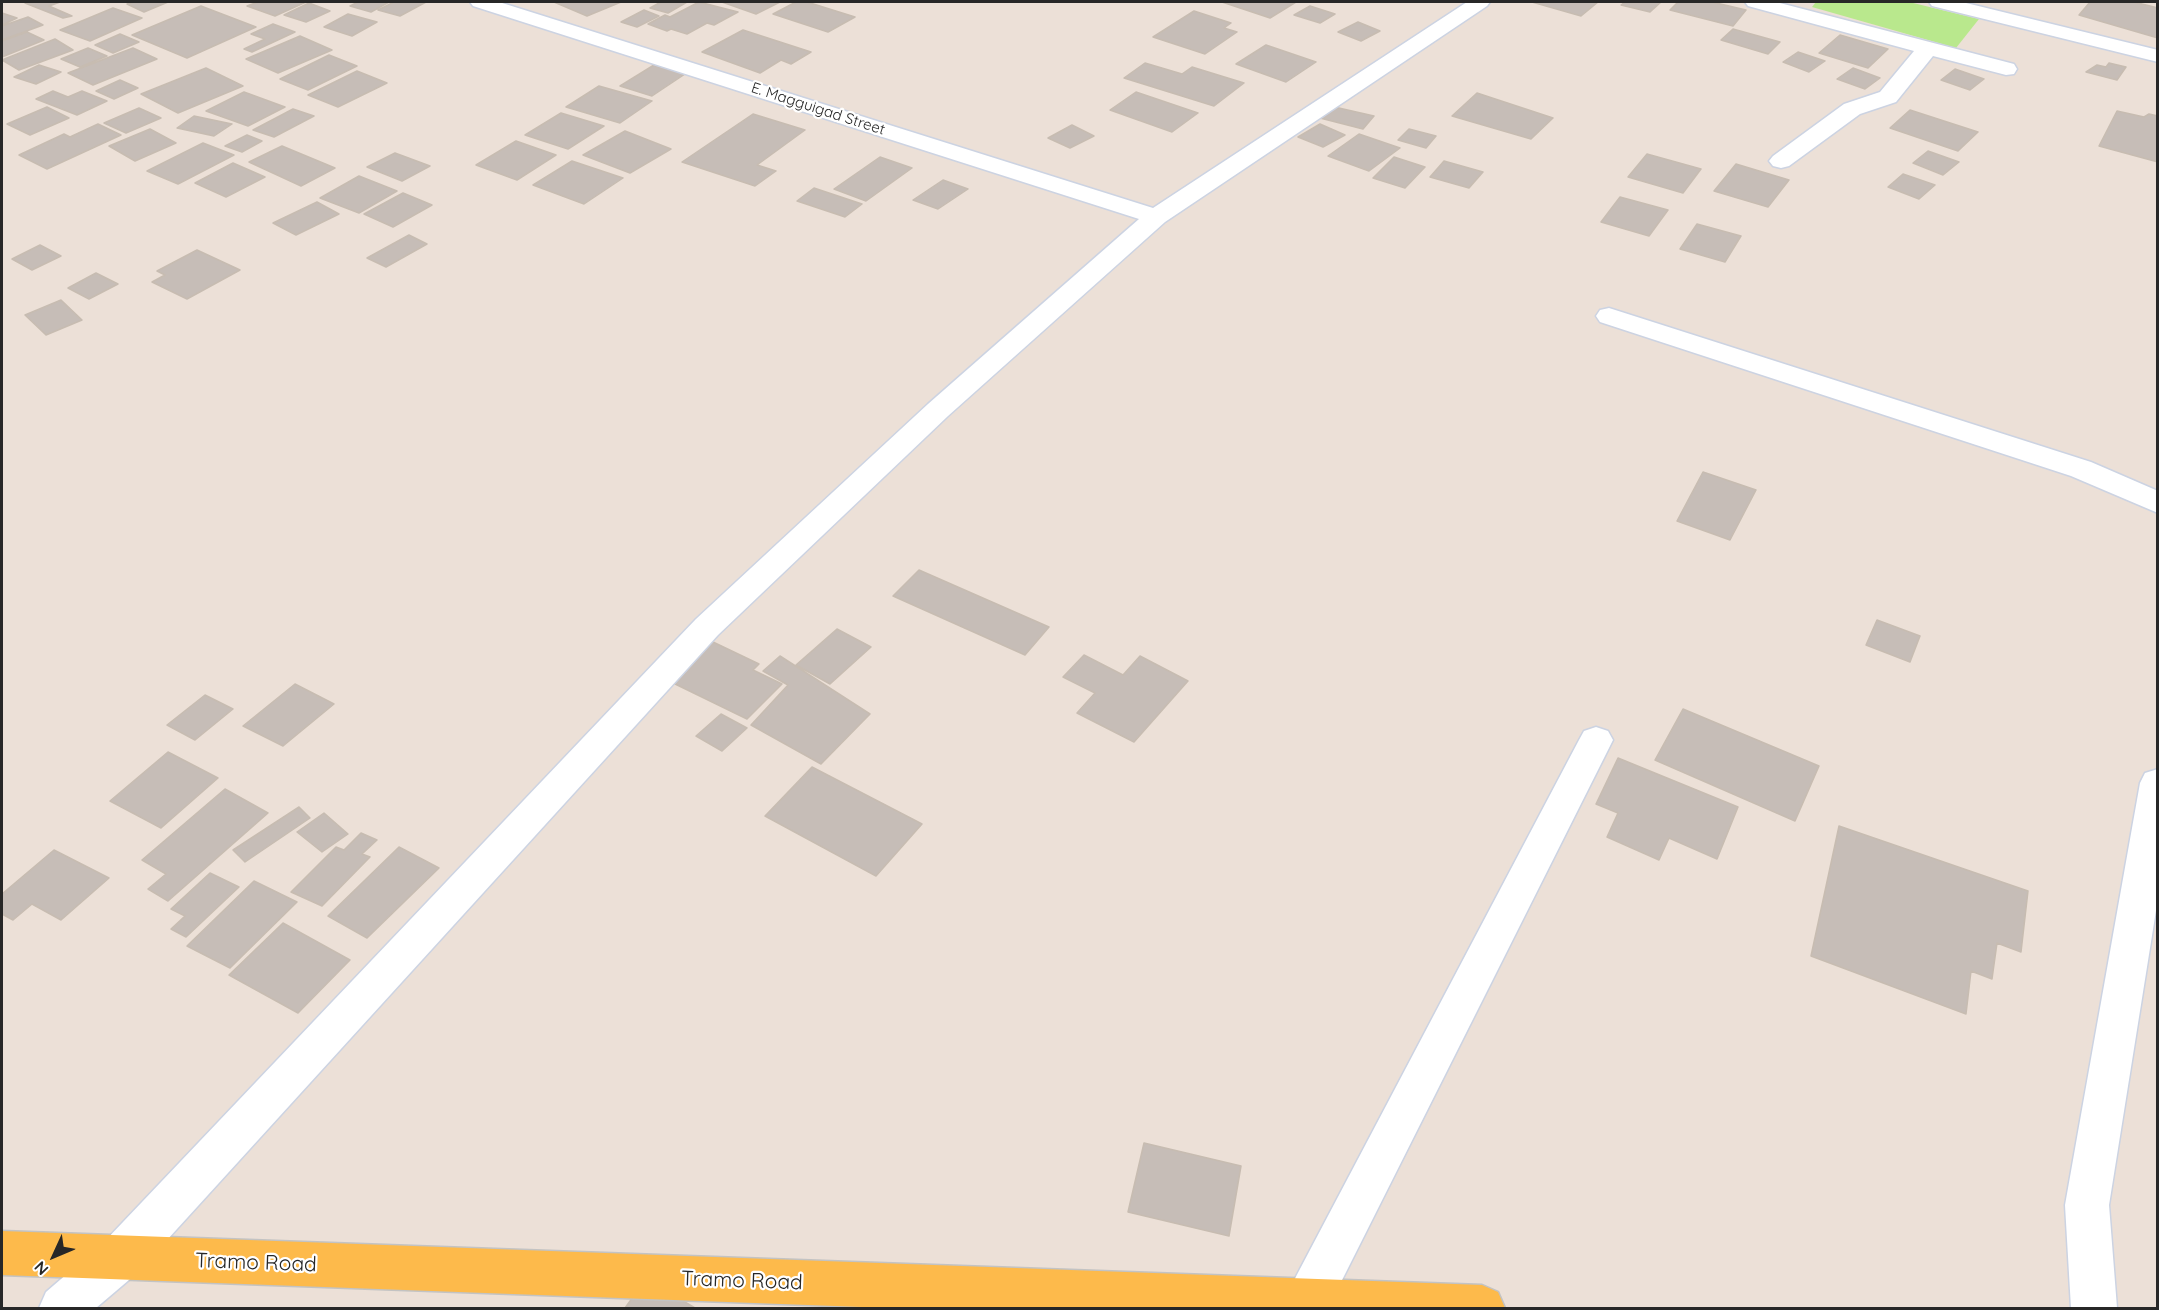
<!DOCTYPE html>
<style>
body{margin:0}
#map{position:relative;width:2159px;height:1310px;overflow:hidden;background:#ece0d7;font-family:Quicksand,sans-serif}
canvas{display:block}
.frame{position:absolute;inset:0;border:3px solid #272727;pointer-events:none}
.north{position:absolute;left:24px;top:1226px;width:60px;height:60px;-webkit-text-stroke:4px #fff;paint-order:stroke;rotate:226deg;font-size:16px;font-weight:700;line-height:24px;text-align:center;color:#272727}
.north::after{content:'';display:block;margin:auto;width:21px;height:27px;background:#272727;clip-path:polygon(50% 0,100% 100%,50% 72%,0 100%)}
</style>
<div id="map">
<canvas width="2159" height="1310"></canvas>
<div class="frame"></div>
<div class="north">N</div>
</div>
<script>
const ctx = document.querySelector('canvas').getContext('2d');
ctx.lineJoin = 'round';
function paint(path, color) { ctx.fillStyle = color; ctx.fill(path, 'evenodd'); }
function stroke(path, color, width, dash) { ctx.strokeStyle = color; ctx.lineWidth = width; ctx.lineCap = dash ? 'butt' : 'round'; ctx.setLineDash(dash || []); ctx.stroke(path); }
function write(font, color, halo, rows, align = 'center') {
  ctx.font = font + ' Quicksand,sans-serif'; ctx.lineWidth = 4.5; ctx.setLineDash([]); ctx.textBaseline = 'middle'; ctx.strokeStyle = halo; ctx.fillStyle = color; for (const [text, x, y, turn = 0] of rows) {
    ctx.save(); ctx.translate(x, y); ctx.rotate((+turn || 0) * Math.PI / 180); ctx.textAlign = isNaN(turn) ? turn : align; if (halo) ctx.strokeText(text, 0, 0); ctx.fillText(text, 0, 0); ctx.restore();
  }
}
paint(new Path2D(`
 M1816,2H1909L1979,19L1956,48L1812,7Z`), '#b9e88d');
const building = new Path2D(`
 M30,2H60L49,6L72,16L63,18L25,3Z
 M134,2H168L144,12L127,4Z
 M258,2H306L275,16L247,6Z
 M358,2H389L371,12L350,6Z
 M394,2H426L400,16L378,10Z
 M554,2H621L587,16Z
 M661,2H687L668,13L650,8Z
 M699,2L738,12L714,25L707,23L687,34L671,29L667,31L648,24L665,15L670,17Z
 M722,2H780L756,14Z
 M796,2H807L855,17L828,32L773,14Z
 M1222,2H1296L1270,18Z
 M1532,2H1598L1581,16Z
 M1625,2H1661L1650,12L1621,5Z
 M1678,2H1712L1746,10L1733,26L1670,10Z
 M2090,2H2134L2158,8V38L2079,15Z
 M309,3L330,11L306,22L284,15Z
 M201,6L256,27L187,58L132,35Z
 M1310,6L1335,14L1320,23L1294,15Z
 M113,8L142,18L90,41L60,30Z
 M644,10L659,16L637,27L621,22Z
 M1194,11L1231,23L1224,28L1237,32L1205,54L1153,37Z
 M2,13L17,18L2,25Z
 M348,14L377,22L352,36L324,27Z
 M28,17L43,25L2,40V26Z
 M1358,22L1380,31L1361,41L1338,32Z
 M273,24L295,32L252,52L244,49L265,39L251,34Z
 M1733,29L1780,42L1768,54L1721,40Z
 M743,30L811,52L791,64L781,60L760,73L702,52Z
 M27,32L44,40L2,57V41Z
 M120,34L139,42L113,53L95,45Z
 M1840,35L1888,49L1868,68L1819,53Z
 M300,36L332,50L278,73L246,59Z
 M55,39L73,50L19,70L2,60Z
 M1266,45L1316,62L1286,82L1236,64Z
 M88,48L107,56L80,67L61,59Z
 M133,48L157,59L93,85L68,73Z
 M1798,52L1825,61L1809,72L1783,62Z
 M329,55L357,66L308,90L280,79Z
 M1145,63L1182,74L1192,67L1244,83L1214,106L1124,78Z
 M2109,63L2126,67L2117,80L2086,72L2097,65L2106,67Z
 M39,65L61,72L36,84L14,77Z
 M654,65L685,74L652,96L620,86Z
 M206,68L243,86L178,113L141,94Z
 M1853,68L1880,78L1865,89L1837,79Z
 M1955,69L1984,79L1970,90L1941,80Z
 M357,71L387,83L338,107L308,95Z
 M120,80L138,88L114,99L96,91Z
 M599,86L652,101L620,123L566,107Z
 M53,91L68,97L82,91L107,101L77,115L36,99Z
 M244,92L285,107L248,126L206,111Z
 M1136,92L1198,113L1172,132L1110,110Z
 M1477,93L1553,118L1531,139L1452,116Z
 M1330,106L1374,116L1363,129L1320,118Z
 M47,107L69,118L30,135L7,124Z
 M139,108L161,118L126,133L104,123Z
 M293,109L314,116L274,137L253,130Z
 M1910,110L1978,132L1958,151L1890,128Z
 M2117,111L2144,117L2149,114L2158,116V162L2099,146Z
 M561,113L604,126L568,149L525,135Z
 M753,114L805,130L757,165L776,171L755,186L682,162Z
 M194,116L232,124L214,136L177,128Z
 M98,124L121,135L47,169L19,155L64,134L70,137Z
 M1320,124L1345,135L1323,147L1298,137Z
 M1072,125L1094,136L1070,148L1048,138Z
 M150,129L176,143L135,161L109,146Z
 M1409,129L1436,136L1426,148L1398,140Z
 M625,131L671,149L630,173L583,155Z
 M1359,134L1400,148L1369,171L1328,156Z
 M247,135L262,141L242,152L225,146Z
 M516,141L556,155L517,180L476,165Z
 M203,143L234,155L178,184L147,171Z
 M282,146L335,168L301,186L249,162Z
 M1928,151L1959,162L1943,175L1913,163Z
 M395,153L430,166L402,181L367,167Z
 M1647,154L1701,169L1683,193L1628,177Z
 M880,157L912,168L866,201L834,189Z
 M1394,157L1425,167L1405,188L1373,178Z
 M572,161L623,178L584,204L533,185Z
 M1444,161L1483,172L1469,188L1430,177Z
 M233,163L265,177L226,197L195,183Z
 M1736,164L1789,180L1768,207L1714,191Z
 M1903,174L1935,185L1919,199L1888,187Z
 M359,176L397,191L359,213L320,198Z
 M943,180L968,189L938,209L913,200Z
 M814,188L862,204L845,217L797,201Z
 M403,193L432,205L393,227L364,214Z
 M1620,197L1668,210L1649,236L1601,222Z
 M317,202L339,214L296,235L273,223Z
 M1697,224L1741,236L1725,262L1680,249Z
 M409,235L427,244L386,267L367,258Z
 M40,245L61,256L32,270L12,259Z
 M197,250L240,270L187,299L152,282L165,275L157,271Z
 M96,273L118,284L89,299L68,288Z
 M61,300L82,320L46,335L25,315Z
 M1703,472L1756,490L1730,540L1677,521Z
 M919,570L1049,627L1025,655L893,596Z
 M1877,620L1920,636L1910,662L1866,645Z
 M837,629L871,647L830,684L796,665Z
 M713,642L759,664L753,670L782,684L747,719L671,682Z
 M1084,655L1123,675L1140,656L1188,681L1134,742L1077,713L1095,693L1063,677Z
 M780,656L870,714L821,764L751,725L788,685L763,671Z
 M295,684L334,704L283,746L243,726Z
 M205,695L233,709L195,740L167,725Z
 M1683,709L1819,766L1795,821L1655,760Z
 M721,714L747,728L722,751L696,736Z
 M168,752L218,778L161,828L110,801Z
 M1618,758L1738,807L1717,859L1669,838L1659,860L1607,837L1618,813L1596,804Z
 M812,767L922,824L876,876L765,816Z
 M225,789L268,813L168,901L148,889L166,874L142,860Z
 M299,807L310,818L245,862L233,850Z
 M324,813L348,834L322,852L297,832Z
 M1839,826L2028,891L2021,952L1997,943L1992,979L1971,971L1966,1014L1811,956Z
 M361,833L377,840L362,854L370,857L322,906L291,892L336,847L344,850Z
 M399,847L439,868L367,938L328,916Z
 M54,850L109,878L61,920L32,904L13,920L2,914V894Z
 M210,873L239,887L186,937L171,929L185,916L171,909Z
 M254,881L297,902L230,968L187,946Z
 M283,923L350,960L298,1013L229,975Z
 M1144,1143L1241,1166L1229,1236L1128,1212Z
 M646,1279L695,1308H625Z`);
paint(building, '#c6bdb7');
stroke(building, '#c7bcb1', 1.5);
const minor = new Path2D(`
 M470,2H499L1153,208L1467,2H1490L1487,6L1165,222L948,416L718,635L136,1274L96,1308H39L46,1292L104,1242L696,619L928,404L1139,219L473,6Z
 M1745,2H1776L2014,64L2017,69L2014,74L2006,75L1933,56L1896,102L1860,114L1789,166L1781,168L1773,166L1769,161L1773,156L1844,104L1880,92L1914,51L1748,6Z
 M1929,2H1962L2158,50V62L1932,6Z
 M1609,308L2091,462L2158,491V513L2071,476L1600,322L1596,316L1600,310Z
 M1596,727L1608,731L1613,740L1328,1308H1287L1284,1302L1291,1286L1579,740L1584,731Z
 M2158,769V898L2109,1205L2117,1308H2071L2065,1205L2140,783L2145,773Z`);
const major = new Path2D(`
 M2,1231L1482,1285L1498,1292L1505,1308H889L2,1275Z`);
stroke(minor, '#ccd3e2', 3);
stroke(major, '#c3c3c3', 3);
paint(minor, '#fff');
paint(major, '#fdba4b');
write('15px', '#272727', '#fff', [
 ["E. Magguigad Street",818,109,18]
]);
write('21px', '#272727', '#fff', [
 ["Tramo Road",256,1263,2],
 ["Tramo Road",742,1281,2]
]);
</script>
